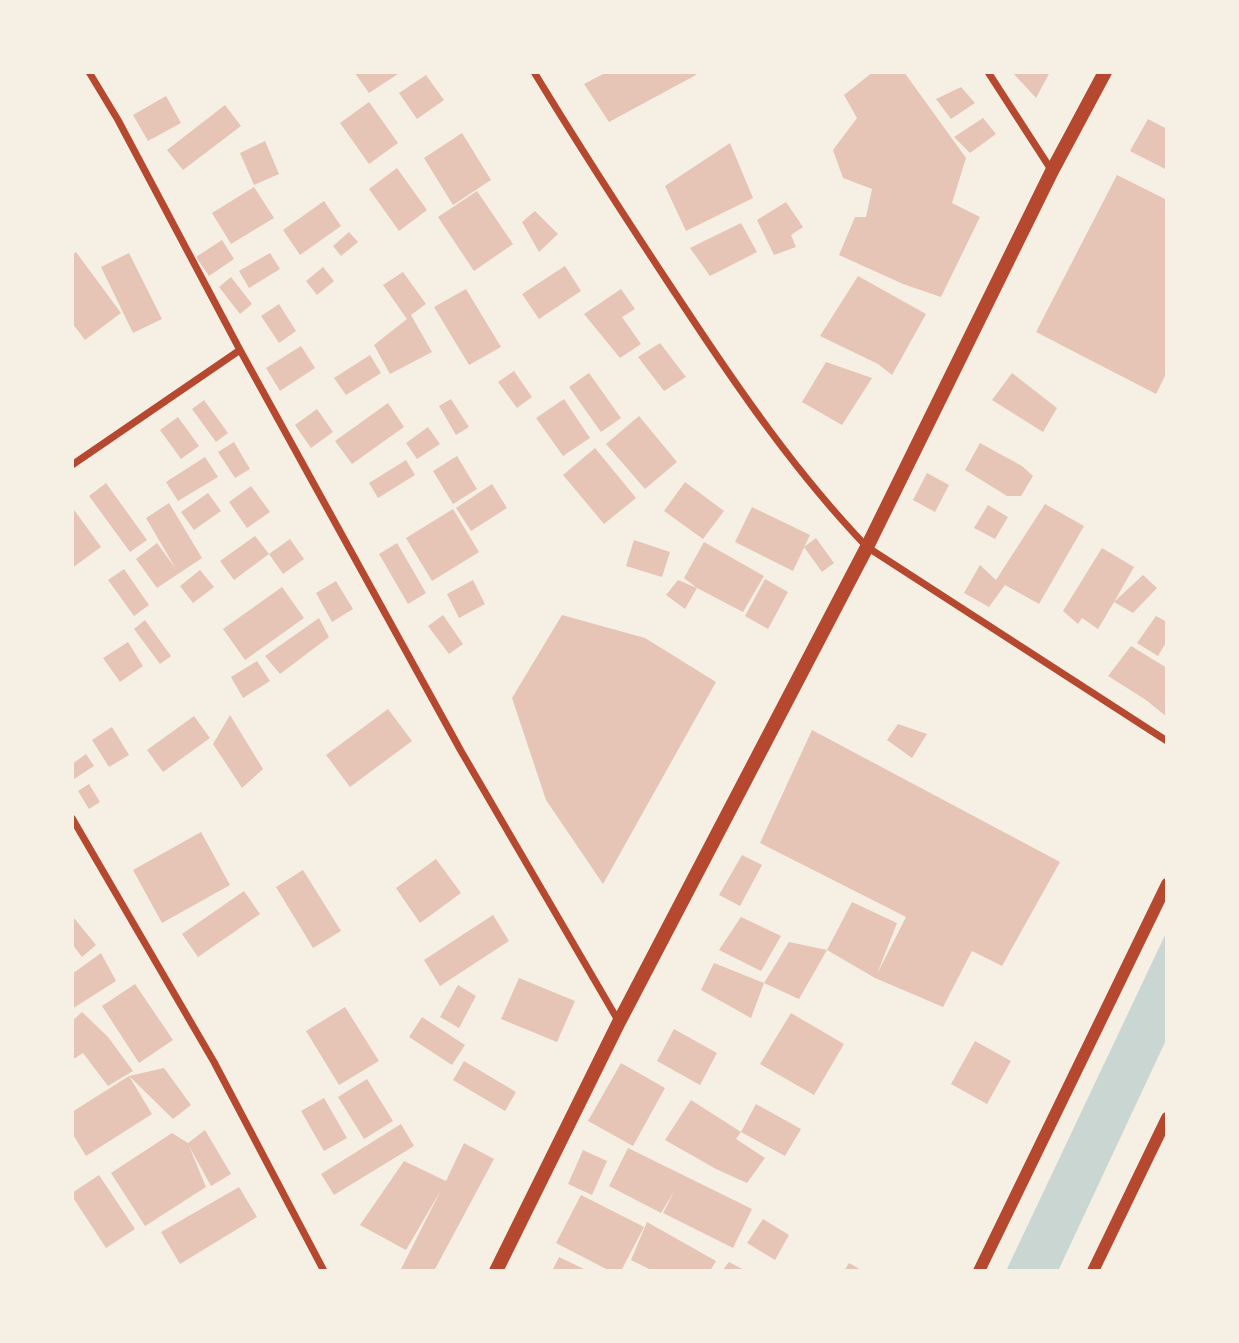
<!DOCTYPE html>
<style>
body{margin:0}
#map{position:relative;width:1239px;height:1343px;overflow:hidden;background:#f6efe4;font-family:"Source Sans 3",sans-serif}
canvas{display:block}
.frame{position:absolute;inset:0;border:74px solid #f6efe4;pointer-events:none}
</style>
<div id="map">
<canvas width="1239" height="1343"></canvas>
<div class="frame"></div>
</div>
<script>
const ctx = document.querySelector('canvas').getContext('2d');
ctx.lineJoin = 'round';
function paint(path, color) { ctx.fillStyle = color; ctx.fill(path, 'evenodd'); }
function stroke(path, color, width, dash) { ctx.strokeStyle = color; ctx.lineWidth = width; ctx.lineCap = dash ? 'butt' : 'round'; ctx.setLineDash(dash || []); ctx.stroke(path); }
paint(new Path2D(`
 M1167,931V1038L1058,1271H1006Z`), '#c9d6d2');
paint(new Path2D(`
 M354,72H401L369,93Z
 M607,72H694L696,75L609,122L584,84Z
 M873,72H904L966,158L952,203L980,217L941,297L903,284L839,255L855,217H866L872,189L843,178L833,150L857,118L844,95Z
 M1012,72H1050L1036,98Z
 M426,75L444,100L417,119L399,93Z
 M961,87L975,103L951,119L936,99Z
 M166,96L181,123L148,141L133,115Z
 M369,102L398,143L369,164L340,123Z
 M225,105L241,126L183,170L167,150Z
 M983,118L996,134L970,153L954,137Z
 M1148,119L1167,129V170L1130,151Z
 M462,133L491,180L453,205L424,158Z
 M265,141L279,174L254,185L240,153Z
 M730,143L753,198L686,231L665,186Z
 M397,168L427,210L399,231L369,189Z
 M1117,175L1167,200V372L1156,394L1036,332Z
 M254,187L274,218L231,244L212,213Z
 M477,191L513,244L474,271L438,217Z
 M324,201L341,226L300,255L283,230Z
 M786,202L803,227L791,235L796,247L774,255L757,220Z
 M535,211L558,234L539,252L522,222Z
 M741,223L757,252L710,276L690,248Z
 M349,232L358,242L341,256L333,246Z
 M222,240L234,259L209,276L196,257Z
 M76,252L121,313L85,340L72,323V255Z
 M129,253L162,319L133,333L101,267Z
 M270,253L280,269L249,288L239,271Z
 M565,266L581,291L539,319L522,294Z
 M323,267L334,281L317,295L306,281Z
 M403,272L426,304L411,315L432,352L390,374L374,345L407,319L383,285Z
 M858,276L926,314L892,375L878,364L820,336Z
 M231,277L252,304L240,314L219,287Z
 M466,289L501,347L469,365L434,307Z
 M621,289L635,309L622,317L641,344L620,358L584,314Z
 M279,304L296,331L279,343L261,316Z
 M660,343L686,377L664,391L638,357Z
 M301,346L315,368L280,391L266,368Z
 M370,355L381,373L346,395L334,378Z
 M826,362L872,378L842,425L802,402Z
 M514,371L532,397L517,408L498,382Z
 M589,373L621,418L601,432L569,387Z
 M1012,373L1057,408L1043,432L992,400Z
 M451,399L469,427L456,435L439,406Z
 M564,399L590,438L563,456L536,418Z
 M204,400L228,433L216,442L192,409Z
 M388,403L404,427L352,464L335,441Z
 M317,409L333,432L311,448L295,425Z
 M639,416L677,462L645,489L606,444Z
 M178,417L199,446L181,459L160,430Z
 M428,427L440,444L417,459L406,443Z
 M234,442L250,469L235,478L218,452Z
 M980,443L1022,466L1033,476L1021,496H1007L965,470Z
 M595,448L636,498L604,524L563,475Z
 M457,456L477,489L453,504L433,471Z
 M205,457L218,477L178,501L166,482Z
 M406,460L415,475L378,498L369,483Z
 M927,473L949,485L935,512L913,500Z
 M685,482L724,511L703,539L664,511Z
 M106,483L147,540L130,552L89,496Z
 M492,484L507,508L471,531L456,508Z
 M251,486L270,512L247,528L229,502Z
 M208,493L221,511L194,530L181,512Z
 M169,503L202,558L157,588L136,559L157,543L176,569L146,518Z
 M1045,504L1084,526L1039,604L1005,585L989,607L964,593L980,565L996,580Z
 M988,505L1008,517L995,539L974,528Z
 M72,507L101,547L72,568Z
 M752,507L810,535L793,571L735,542Z
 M453,509L479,552L432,581L406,538Z
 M255,536L269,554L290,539L304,559L283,574L269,554L234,580L220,561Z
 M816,538L834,563L822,572L804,547Z
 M634,540L670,552L662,577L626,566Z
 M704,542L764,576L743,612L697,588L684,578Z
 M397,543L426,593L408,604L379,554Z
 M1102,548L1134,567L1114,602L1143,575L1157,588L1133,613L1114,602L1098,629L1082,618L1078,624L1063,611Z
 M124,569L149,605L134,616L108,580Z
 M200,570L214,587L193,603L180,586Z
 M765,579L788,592L768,629L745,616Z
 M473,580L485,604L459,618L447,594Z
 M678,580L697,588L685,609L666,595Z
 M336,581L353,609L332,622L316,593Z
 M282,587L304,618L245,660L223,629Z
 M443,615L463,644L449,654L428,626Z
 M562,615L645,638L716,682L603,884L546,800L512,698Z
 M1156,616L1167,622V641L1158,656L1137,643Z
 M319,618L329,637L280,674L265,656Z
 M145,620L171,656L160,664L134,629Z
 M128,642L143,666L120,682L103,658Z
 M1131,646L1167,668V717L1146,700L1108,676Z
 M257,661L270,681L243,698L231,677Z
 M388,709L412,741L350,787L326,755Z
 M230,715L263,769L242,788L213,744Z
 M194,716L210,738L163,772L147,750Z
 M898,724L927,734L912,758L887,740Z
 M112,727L129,755L109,767L92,740Z
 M812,730L1060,862L1002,966L972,951L943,1007L875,978L827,950L852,902L897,923L877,974L906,917L760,843Z
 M86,754L94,766L74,779L72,764Z
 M89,784L100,802L89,809L78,791Z
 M201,832L230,885L162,923L133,870Z
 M742,855L762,865L740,906L719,895Z
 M436,859L461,893L420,923L396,888Z
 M303,870L341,931L313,948L276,887Z
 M244,891L260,914L198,957L182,934Z
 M493,915L509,941L440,986L424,960Z
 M741,917L781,936L761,971L719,950Z
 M74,918L96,945L82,957L72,944Z
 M789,942L827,950L799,999L764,983Z
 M101,953L116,981L72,1009V974Z
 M714,963L764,983L751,1018L701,990Z
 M519,978L575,1001L557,1042L501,1019Z
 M135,984L173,1040L139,1063L102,1006Z
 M458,985L476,996L459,1028L440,1017Z
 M345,1007L379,1061L339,1085L306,1031Z
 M82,1012L108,1037L133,1071L108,1086L83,1053L72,1060V1021Z
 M791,1013L844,1044L814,1095L760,1064Z
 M422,1017L465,1045L452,1065L409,1037Z
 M674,1029L717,1053L700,1085L657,1061Z
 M975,1041L1011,1061L987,1104L951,1084Z
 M464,1061L516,1092L505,1111L453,1080Z
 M621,1063L665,1088L633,1146L588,1121Z
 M164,1068L191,1105L173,1119L129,1076L152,1114L86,1156L72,1133V1112L129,1076Z
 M367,1079L393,1121L364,1139L338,1097Z
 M324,1098L347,1138L324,1151L301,1111Z
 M691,1100L741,1132L756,1104L801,1129L785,1156L741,1132L736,1139L765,1158L747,1183L716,1169L665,1140Z
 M401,1124L414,1146L334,1195L321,1174Z
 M205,1130L231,1174L211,1186L189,1146L206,1187L145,1226L111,1173L172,1133L188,1143Z
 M464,1143L494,1159L434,1271H400L441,1190L406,1250L360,1225L404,1161L446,1181Z
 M628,1148L752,1209L733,1248L663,1213L675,1190L661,1213L609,1186Z
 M583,1150L607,1161L592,1195L568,1184Z
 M99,1175L135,1229L106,1248L72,1196V1193Z
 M239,1187L257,1217L180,1264L161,1232Z
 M581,1195L644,1227L621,1271H610L556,1243Z
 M763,1219L789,1235L775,1260L747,1243Z
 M647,1222L716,1261L710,1271H653L631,1260Z
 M559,1257L588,1271H552Z
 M729,1262L746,1271H722Z
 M849,1263L863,1271H844Z`), '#e6c5b7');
stroke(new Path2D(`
 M89,72L118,120L240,350L461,751L619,1022
 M534,72C582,151 632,228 683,305C739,390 797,474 867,547L1167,741
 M988,72L1052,171
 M72,465L240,350
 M72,818L214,1062L324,1271`), '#b5482f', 7);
stroke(new Path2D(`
 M979,1271L1167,884
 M1093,1271L1167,1118`), '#b5482f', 12);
stroke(new Path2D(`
 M496,1271L619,1022L867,547L1052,171L1105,72`), '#b5482f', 14);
</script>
